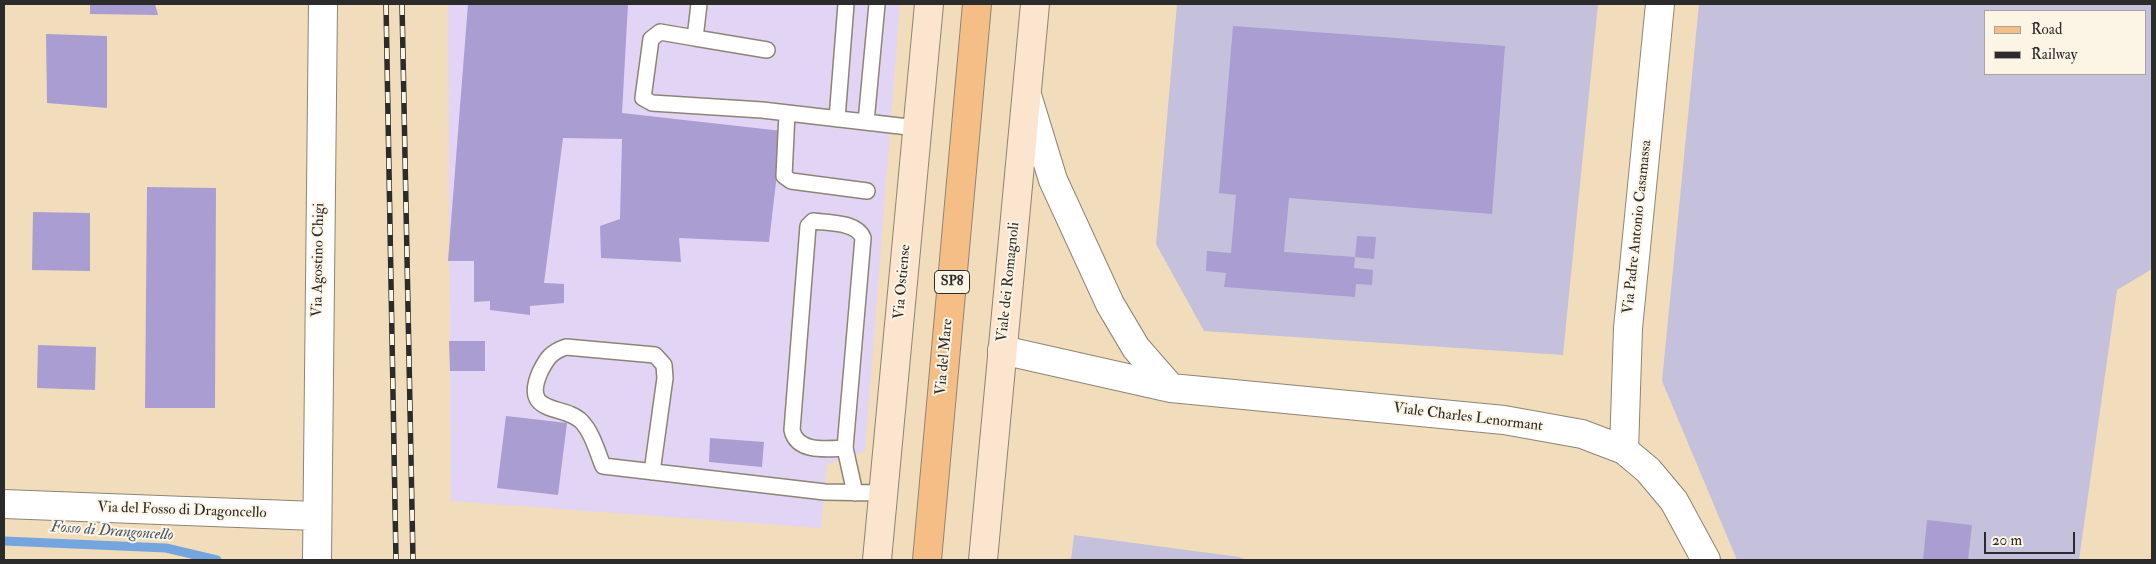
<!DOCTYPE html>
<style>
body{margin:0}
#map{position:relative;width:2156px;height:564px;overflow:hidden;background:#f1ddbc;font-family:"IM FELL Double Pica",serif}
canvas{display:block}
.frame{position:absolute;inset:0;border:5px solid #2b2b2b;pointer-events:none}
.legend{position:absolute;left:1984px;top:10px;width:162px;height:65px;box-sizing:border-box;background:#fcf5e5;border:1px solid #a8a49b;margin:0;padding:6px 9px;list-style:none;font-size:15px;color:#2b2b2b}
.legend li{display:flex;align-items:center;gap:10px;height:25px}
.legend b{width:25px;border:1px solid #a8a49b}
.scale{position:absolute;left:1984px;top:532px;width:91px;height:22px;box-sizing:border-box;border:2px solid #2b2b2b;border-top:0;padding-left:6px;font-size:15px;line-height:18px;white-space:nowrap;color:#2b2b2b;-webkit-text-stroke:4px #fcf5e5;paint-order:stroke}
</style>
<div id="map">
<canvas width="2156" height="564"></canvas>
<div class="frame"></div>
<ul class="legend">
<li><b style="height:6px;background:#f6be87"></b>Road</li>
<li><b style="height:6px;background:#2b2b2b"></b>Railway</li>
</ul>
<div class="scale">20 m</div>
</div>
<script>
const ctx = document.querySelector('canvas').getContext('2d');
ctx.lineJoin = 'round';
function paint(path, color) { ctx.fillStyle = color; ctx.fill(path, 'evenodd'); }
function stroke(path, color, width, dash) { ctx.strokeStyle = color; ctx.lineWidth = width; ctx.lineCap = dash ? 'butt' : 'round'; ctx.setLineDash(dash || []); ctx.stroke(path); }
function write(font, color, halo, rows, align = 'center') {
  ctx.font = font + ' "IM FELL Double Pica",serif'; ctx.lineWidth = 4; ctx.setLineDash([]); ctx.textBaseline = 'middle'; ctx.strokeStyle = halo; ctx.fillStyle = color; for (const [text, x, y, turn = 0] of rows) {
    ctx.save(); ctx.translate(x, y); ctx.rotate((+turn || 0) * Math.PI / 180); ctx.textAlign = isNaN(turn) ? turn : align; if (halo) ctx.strokeText(text, 0, 0); ctx.fillText(text, 0, 0); ctx.restore();
  }
}
paint(new Path2D(`
 M448,4H900L865,451L827,464L821,528L451,501Z`), '#e1d4f4');
paint(new Path2D(`
 M1177,4H1598L1563,355L1204,331L1156,244Z
 M1699,4H2152V269L2117,290L2079,560H1737L1662,381ZM1985,11H2145V74H1985Z
 M1074,535L1239,557L1247,560H1071Z`), '#c5c0db');
stroke(new Path2D(`
 M4,541L166,548L217,560`), '#75a5df', 9);
paint(new Path2D(`
 M90,4H155L158,15L90,14Z
 M468,4H628L622,113L782,131L769,242L679,238L681,262L601,258L600,226L620,219L622,139L563,138L544,283L564,284V303L530,306V315L490,310V301L474,302V261H448Z
 M1233,26L1505,46L1492,214L1289,198L1284,252L1355,257L1354,268L1373,270L1372,285L1356,284L1355,297L1224,287L1226,273L1206,271L1207,251L1231,253L1236,195L1219,193Z
 M46,34L107,36V108L47,103Z
 M147,187L216,188L215,408H145Z
 M33,212L90,213V271L32,270Z
 M1357,236L1376,237L1374,259L1355,257Z
 M449,341H485V371H450Z
 M38,345L96,347L95,390L37,388Z
 M506,416L567,423L558,495L497,488Z
 M710,438L764,442L762,467L709,462Z
 M1927,520L1972,525L1968,560H1923Z`), '#aa9dd2');
const service = new Path2D(`
 M699,4L695,38L660,32L651,39L643,98L652,103L762,110L917,128
 M695,38L767,50
 M787,113L784,176L791,181L867,191
 M837,119L846,4
 M866,122L877,4
 M845,448C827,449 797,453 792,430L808,226L813,221C829,223 857,222 863,238L845,448L855,493
 M652,472L665,378L664,365L655,355L566,347C551,352 547,358 540,372C521,416 564,404 581,421C592,432 597,451 603,466L825,492L883,493`);
const minor = new Path2D(`
 M1027,95L1053,180L1110,304L1136,348L1171,388
 M1002,350L1171,388L1504,420L1582,434L1624,450L1648,470L1674,501L1706,560
 M1624,450L1628,328L1660,4`);
const tertiary = new Path2D(`
 M4,504L316,516
 M317,560L323,4`);
const secondary = new Path2D(`
 M877,560L929,4
 M983,560L1035,4`);
const primary = new Path2D(`
 M927,560L977,4`);
stroke(service, '#8e8474', 18);
stroke(minor, '#8e8474', 30);
stroke(tertiary, '#8e8474', 30);
stroke(secondary, '#8e8474', 30);
stroke(primary, '#8e8474', 30);
stroke(service, '#fff', 15);
stroke(minor, '#fff', 28);
stroke(tertiary, '#fff', 28);
stroke(secondary, '#fbe5cf', 28);
stroke(primary, '#f6be87', 28);
const rail = new Path2D(`
 M386,4L396,560
 M402,4L413,560`);
stroke(rail, '#2b2b2b', 5.5);
stroke(rail, '#fcf5e5', 4, [11]);
for (const [x, y, w] of [
 [952,282,35]
]) { const box = new Path2D(); box.roundRect(x - w / 2, y - 11.5, w, 23, 4); ctx.fillStyle = '#fcf5e5'; ctx.fill(box); stroke(box, '#2b2b2b', 1); }
write('bold 14px', '#2b2b2b', null, [
 ["SP8",952,282]
]);
write('15px', '#2b2b2b', '#fcf5e5', [
 ["Via Padre Antonio Casamassa",1638,227,-84],
 ["Via Agostino Chigi",319,260,-89],
 ["Via Ostiense",903,282,-85],
 ["Viale dei Romagnoli",1009,282,-84],
 ["Via del Mare",945,357,-85],
 ["Viale Charles Lenormant",1468,418,7],
 ["Via del Fosso di Dragoncello",182,511,2]
]);
write('italic 16px', '#45566a', '#fcf5e5', [
 ["Fosso di Drangoncello",112,532,4]
]);
</script>
